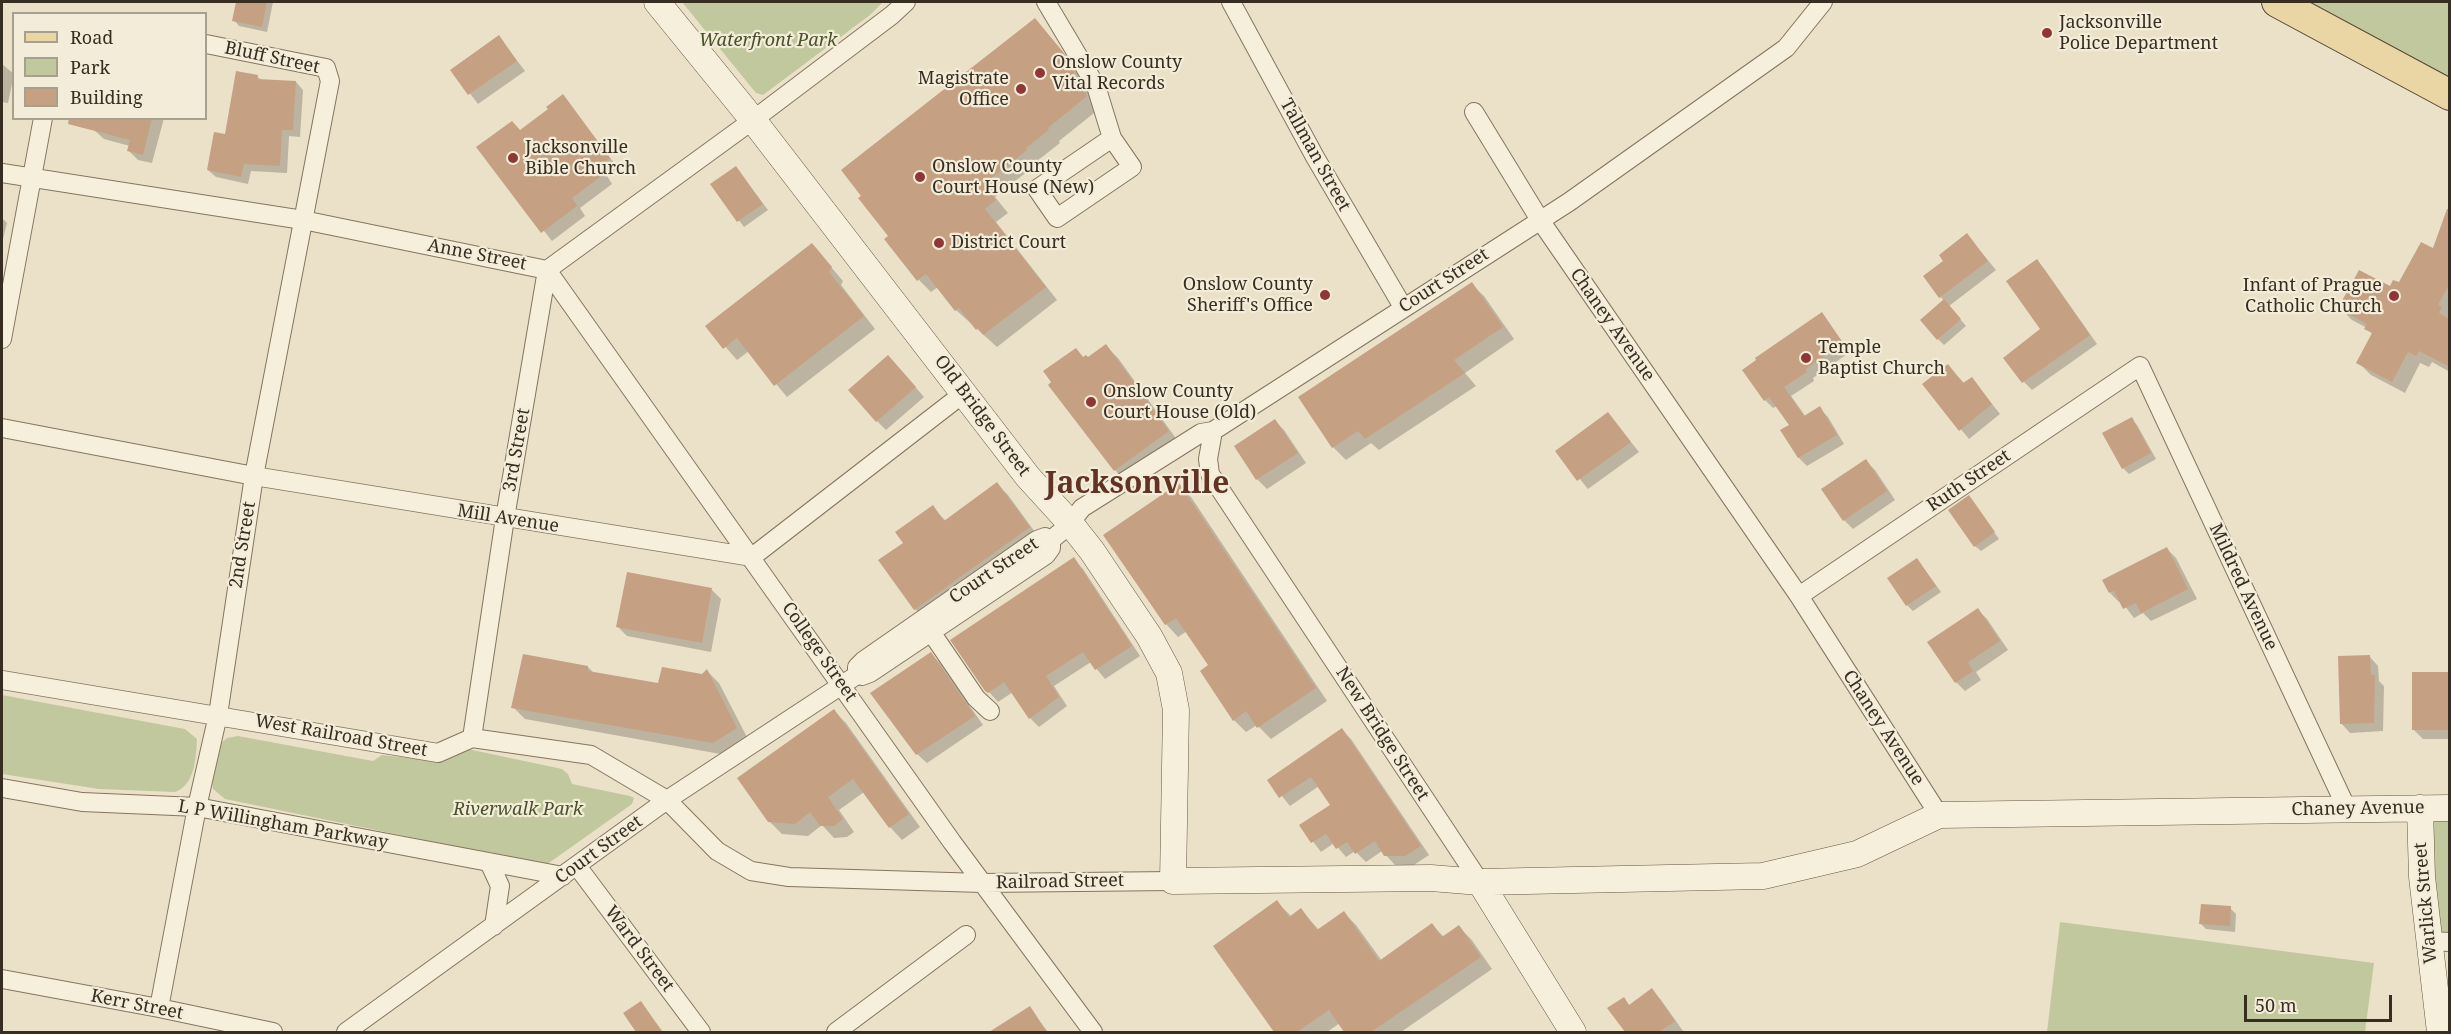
<!DOCTYPE html>
<style>
body{margin:0}
#map{position:relative;width:2451px;height:1034px;overflow:hidden;background:#ebe1c9;font-family:"Noto Serif",serif}
canvas{display:block}
.frame{position:absolute;inset:0;border:3px solid #372d21;pointer-events:none}
.legend{position:absolute;left:12px;top:12px;width:195px;height:108px;box-sizing:border-box;background:#f3ecd8;border:2px solid #a8a08f;margin:0;padding:8px 10px;list-style:none;font-size:18px;color:#372d21}
.legend li{display:flex;align-items:center;gap:12px;height:30px}
.legend b{width:30px;border:2px solid #a8a08f}
.scale{position:absolute;left:2244px;top:995px;width:148px;height:27px;box-sizing:border-box;border:3px solid #372d21;border-top:0;padding-left:8px;font-size:18px;line-height:21px;white-space:nowrap;color:#372d21;-webkit-text-stroke:4px #f3ecd8;paint-order:stroke}
</style>
<div id="map">
<canvas width="2451" height="1034"></canvas>
<div class="frame"></div>
<ul class="legend">
<li><b style="height:8px;background:#ead6a5"></b>Road</li>
<li><b style="height:16px;background:#c2c89e"></b>Park</li>
<li><b style="height:16px;background:#c5a083"></b>Building</li>
</ul>
<div class="scale">50 m</div>
</div>
<script>
const ctx = document.querySelector('canvas').getContext('2d');
ctx.lineJoin = 'round';
function paint(path, color) { ctx.fillStyle = color; ctx.fill(path, 'evenodd'); }
function stroke(path, color, width, dash) { ctx.strokeStyle = color; ctx.lineWidth = width; ctx.lineCap = dash ? 'butt' : 'round'; ctx.setLineDash(dash || []); ctx.stroke(path); }
function write(font, color, halo, rows, align = 'center') {
  ctx.font = font + ' "Noto Serif",serif'; ctx.lineWidth = 4.5; ctx.setLineDash([]); ctx.textBaseline = 'middle'; ctx.strokeStyle = halo; ctx.fillStyle = color; for (const [text, x, y, turn = 0] of rows) {
    ctx.save(); ctx.translate(x, y); ctx.rotate((+turn || 0) * Math.PI / 180); ctx.textAlign = isNaN(turn) ? turn : align; if (halo) ctx.strokeText(text, 0, 0); ctx.fillText(text, 0, 0); ctx.restore();
  }
}
paint(new Path2D(`
 M682,2H883L870,15L763,95L756,93Z
 M2277,2H2449V95Z
 M2,695L185,729L197,739C196,758 195,785 175,792L99,789L2,774Z
 M238,736L373,761L382,755L437,761L463,748L562,769L568,774L572,784L630,796L634,798L632,804L546,865L225,799L213,789L212,783L222,742L227,738Z
 M2420,808H2449V942L2428,941Z
 M2060,922L2374,963L2365,1032H2047Z`), '#c2c89e');
paint(new Path2D(`
 M237,2H273L267,32L239,26L234,20Z
 M1035,20L1075,66L1099,109L1059,141L1060,143L1037,161L1038,163L995,197L1008,213L996,222L1057,300L997,347L956,310L938,287L931,292L919,280Z
 M499,37L525,71L478,104L452,70Z
 M2,64L14,74L8,103L2,102Z
 M257,76L261,80L296,82L303,90L300,137L289,136L287,173L251,171L248,184L216,177L208,170Z
 M563,96L618,168L607,176L612,184L580,208L585,216L552,241L478,148L521,131L550,110Z
 M97,118H164L152,163L138,160L128,150L130,146L104,139L94,130Z
 M736,168L768,210L744,227L712,185Z
 M2,218L7,223L2,243Z
 M2450,227V372L2432,362L2429,367L2420,363L2405,393L2371,375L2358,362L2373,335L2367,328L2352,320L2340,308L2399,285L2434,250Z
 M1967,235L1996,270L1949,306L1966,326L1944,345L1938,339L1945,301L1940,297L1945,261Z
 M812,245L843,281L841,285L875,329L787,397L749,351L737,360L707,326Z
 M2037,261L2045,270L2097,344L2032,390L2024,382L2042,330Z
 M1471,284L1484,296L1514,339L1465,373L1476,386L1379,450L1371,443L1346,460L1333,447L1300,398Z
 M1822,314L1850,352L1813,378L1814,381L1791,396L1806,417L1819,408L1828,417L1844,444L1807,466L1799,458L1791,425L1777,406L1773,408L1765,400Z
 M1106,346L1118,358L1180,444L1127,483L1115,470L1084,358L1088,359Z
 M897,366L924,397L886,430L877,421Z
 M1948,366L1965,384L1972,379L2000,414L1969,439L1924,384Z
 M1608,414L1639,452L1588,489L1557,451Z
 M2131,419L2137,425L2156,459L2129,474L2123,468Z
 M1275,421L1284,430L1306,463L1267,489L1257,479L1236,447Z
 M1866,461L1875,470L1895,500L1853,529L1844,520Z
 M997,484L1008,495L1040,539L927,620L915,609L881,560L905,543L932,507L946,521Z
 M1179,485L1191,497L1327,701L1271,739L1257,725L1246,732L1234,720L1210,666L1187,631L1178,637L1166,624L1105,535Z
 M1969,497L1999,539L1981,551L1975,546Z
 M2167,549L2176,558L2197,599L2151,621L2143,613L2134,618L2121,601L2119,602L2110,593Z
 M1073,559L1083,569L1140,656L1105,679L1091,662L1054,686L1067,706L1039,727L1030,718L1013,692L998,702L989,692Z
 M1917,559L1941,592L1913,611L1907,605Z
 M712,590L721,599L711,652L627,636L618,627Z
 M1978,610L1987,619L2008,650L1976,672L1981,680L1965,691L1956,682Z
 M931,654L940,663L983,725L927,763L917,754Z
 M2369,656L2378,666L2379,681L2384,686L2383,731L2350,733L2341,723Z
 M588,667L594,673L659,685L703,675L707,671L719,683L749,741L726,755L525,719L513,707Z
 M2450,674V739H2423L2413,729Z
 M834,711L846,723L920,827L902,840L890,827L864,792L839,810L854,832L847,837L834,838L822,825L808,836L782,834L769,821Z
 M1342,730L1351,739L1429,855L1414,865H1395L1382,851L1366,862L1355,851L1346,857L1334,843L1321,852L1301,826L1332,805L1319,786L1290,806L1269,780Z
 M1277,902L1292,917L1301,910L1319,930L1344,913L1356,925L1382,961L1432,925L1444,937L1459,927L1471,939L1492,969L1401,1032H1346L1340,1023L1327,1032H1276L1215,946Z
 M2230,908L2236,914L2235,932L2206,929L2200,923Z
 M1652,990L1661,1000L1683,1031L1626,1032L1609,1009L1623,999L1630,1006Z
 M640,1003L646,1009L663,1032H638L625,1013Z
 M1029,1008L1048,1032H992Z`), '#0003');
paint(new Path2D(`
 M236,2H267L262,27L232,21Z
 M1035,18L1063,52L1087,96L1048,128L1049,130L1026,148L1027,150L984,184L996,200L985,209L1046,287L983,335L978,328L976,330L959,308L955,311L926,274L917,281L884,239L888,236L858,198L861,196L841,170Z
 M499,35L517,61L468,95L450,70Z
 M236,71L258,75L257,79L296,81L293,130H282L280,166L244,164L241,177L207,170L214,132L225,134Z
 M563,94L610,158L599,166L604,174L572,198L577,206L541,233L476,147L512,121L520,130L548,109L546,107Z
 M69,118H152L143,155L127,151L130,140L68,124Z
 M736,166L763,204L737,222L710,184Z
 M2447,209H2450V283L2438,305L2442,307L2439,313L2450,319V367L2419,351L2416,356L2408,352L2392,382L2356,363L2372,333L2364,329L2367,324L2338,308L2359,270L2390,286L2393,280L2399,282L2421,242L2433,248Z
 M1967,233L1988,261L1939,298L1923,276L1943,261L1939,255Z
 M812,243L832,267L829,272L864,316L774,386L737,338L723,349L705,326Z
 M2037,259L2090,335L2022,383L2003,358L2040,329L2006,281Z
 M1472,282L1503,327L1454,360L1465,373L1365,439L1358,431L1332,448L1298,397Z
 M1944,299L1961,319L1937,340L1920,320Z
 M1822,312L1843,343L1806,369L1807,372L1784,387L1804,416L1820,406L1837,435L1798,458L1780,430L1789,425L1769,397L1764,401L1742,370L1756,360L1755,358Z
 M1106,344L1169,431L1114,471L1048,385L1051,382L1043,371L1076,348L1083,357L1086,355L1088,357Z
 M888,355L916,387L876,422L848,390Z
 M1948,364L1963,383L1972,377L1992,404L1959,431L1922,384Z
 M1608,412L1631,442L1577,481L1555,451Z
 M2132,417L2151,453L2122,469L2102,433Z
 M1275,419L1298,453L1256,480L1234,446Z
 M1866,459L1887,491L1843,521L1821,489Z
 M997,482L1030,527L914,610L878,560L903,543L895,532L933,505L944,521Z
 M1179,483L1316,688L1257,728L1246,711L1233,721L1200,671L1208,665L1176,618L1165,625L1103,535Z
 M1969,495L1995,532L1974,547L1948,510Z
 M2167,547L2188,589L2141,613L2136,603L2123,609L2114,591L2109,593L2102,580Z
 M1074,557L1132,646L1095,670L1083,652L1046,676L1059,697L1029,719L1004,682L988,693L985,691L950,640Z
 M1917,558L1936,586L1906,606L1887,578Z
 M627,572L712,588L702,643L616,627Z
 M1978,608L2000,641L1968,662L1973,671L1955,683L1927,642Z
 M931,652L975,716L916,755L870,693Z
 M523,654L588,666V671L658,683L662,667L702,674L707,669L737,728L713,743L511,708Z
 M2370,655L2371,675H2375L2374,723L2340,724L2338,656Z
 M2412,672H2450V730H2412Z
 M834,709L909,814L889,828L853,779L828,797L843,819L834,826H820L810,812L795,824L768,822L737,778Z
 M1342,728L1421,846L1405,856H1384L1375,841L1355,854L1347,842L1336,849L1326,834L1311,843L1299,825L1330,805L1311,777L1279,798L1267,780Z
 M1277,900L1289,917L1301,908L1317,930L1344,911L1379,961L1432,923L1442,937L1459,925L1481,957L1371,1032H1344L1329,1010L1297,1032H1274L1213,946Z
 M2201,904L2231,906L2230,926L2199,924Z
 M1652,988L1675,1021L1659,1032H1625L1607,1008L1624,997L1629,1005Z
 M641,1001L662,1032H636L623,1013Z
 M1030,1006L1047,1032H989Z`), '#c5a083');
const street = new Path2D(`
 M1046,2L1096,86L1112,138L1132,167L1057,218L1037,189L1112,138
 M1231,2L1315,157L1403,307
 M1474,112L1540,220L1799,596L1939,815
 M2,173L303,220L547,270L753,120L892,15L906,2
 M547,270L952,842L1093,1032
 M2,339L43,118
 M2,428L254,476L752,557L964,393
 M1213,431L1208,459L1210,474L1480,882
 M1051,540L1068,526L1082,508L1201,433L1213,431L1569,202L1786,48L1823,2
 M1799,596L2140,366L2347,809
 M931,632L976,698L990,711
 M857,675V667L863,661L1037,540L1045,537L1051,540
 M2,680L438,753L472,738L591,755L667,800L717,851L751,871L789,877L982,883L1173,881
 M472,738L505,518L547,270
 M2,788L82,802L197,807L563,876
 M489,862L500,886L494,926
 M577,866L701,1032
 M2428,941L2450,942
 M2,979L159,1008L273,1032
 M159,1008L197,807L218,715L254,476L330,81L326,68L206,44
 M346,1032L667,800L857,675L862,676L870,673L1046,555L1051,548V540
 M836,1032L966,935`);
const secondary = new Path2D(`
 M657,2L753,120L1028,477L1070,523L1092,551L1149,636L1169,673L1176,710L1173,881L1431,878L1480,882L1763,876L1857,854L1939,815L2450,808
 M2420,808L2422,877L2440,1032
 M1480,882L1573,1032`);
const primary = new Path2D(`
 M2277,2L2450,95`);
stroke(street, '#85755f', 20);
stroke(secondary, '#675642', 27);
stroke(primary, '#544333', 32);
stroke(street, '#f6efdc', 18);
stroke(secondary, '#f6efdc', 26);
stroke(primary, '#ead6a5', 30);
for (const [x, y, r, color] of [
 [2047,33,6,"#8f3735"],
 [1040,73,6,"#8f3735"],
 [1021,89,6,"#8f3735"],
 [513,158,6,"#8f3735"],
 [920,177,6,"#8f3735"],
 [939,243,6,"#8f3735"],
 [1325,295,6,"#8f3735"],
 [2394,296,6,"#8f3735"],
 [1806,358,6,"#8f3735"],
 [1091,402,6,"#8f3735"]
]) { const dot = new Path2D(); dot.arc(x, y, r, 0, 2 * Math.PI); ctx.fillStyle = color; ctx.fill(dot); stroke(dot, '#f3ecd8', 2); }
write('18px', '#372d21', '#f3ecd8', [
 ["Jacksonville",2059,23],
 ["Police Department",2059,44],
 ["Onslow County",1052,63],
 ["Vital Records",1052,84],
 ["Magistrate",1009,79,"right"],
 ["Office",1009,100,"right"],
 ["Jacksonville",525,148],
 ["Bible Church",525,169],
 ["Onslow County",932,167],
 ["Court House (New)",932,188],
 ["District Court",951,243],
 ["Onslow County",1313,285,"right"],
 ["Sheriff's Office",1313,306,"right"],
 ["Infant of Prague",2382,286,"right"],
 ["Catholic Church",2382,307,"right"],
 ["Temple",1818,348],
 ["Baptist Church",1818,369],
 ["Onslow County",1103,392],
 ["Court House (Old)",1103,413]
], 'left');
write('italic 18px', '#47522a', '#f3ecd8', [
 ["Waterfront Park",768,41],
 ["Riverwalk Park",518,810]
]);
write('18px', '#372d21', '#f3ecd8', [
 ["Bluff Street",272,58,12],
 ["Tallman Street",1315,155,61],
 ["Anne Street",477,255,11],
 ["Court Street",1444,281,-33],
 ["Chaney Avenue",1612,325,55],
 ["Old Bridge Street",982,416,53],
 ["3rd Street",517,450,-80],
 ["Ruth Street",1969,481,-34],
 ["Mill Avenue",508,519,9],
 ["2nd Street",243,545,-81],
 ["Court Street",994,571,-34],
 ["Mildred Avenue",2243,587,65],
 ["College Street",819,652,55],
 ["Chaney Avenue",1883,728,57],
 ["New Bridge Street",1382,734,57],
 ["West Railroad Street",341,736,10],
 ["Chaney Avenue",2358,809,-1],
 ["L P Willingham Parkway",283,825,10],
 ["Court Street",599,850,-36],
 ["Railroad Street",1060,882,-1],
 ["Warlick Street",2426,903,-95],
 ["Ward Street",639,949,53],
 ["Kerr Street",137,1005,11]
]);
write('bold 30px', '#603325', '#f3ecd8', [
 ["Jacksonville",1137,484]
]);
</script>
